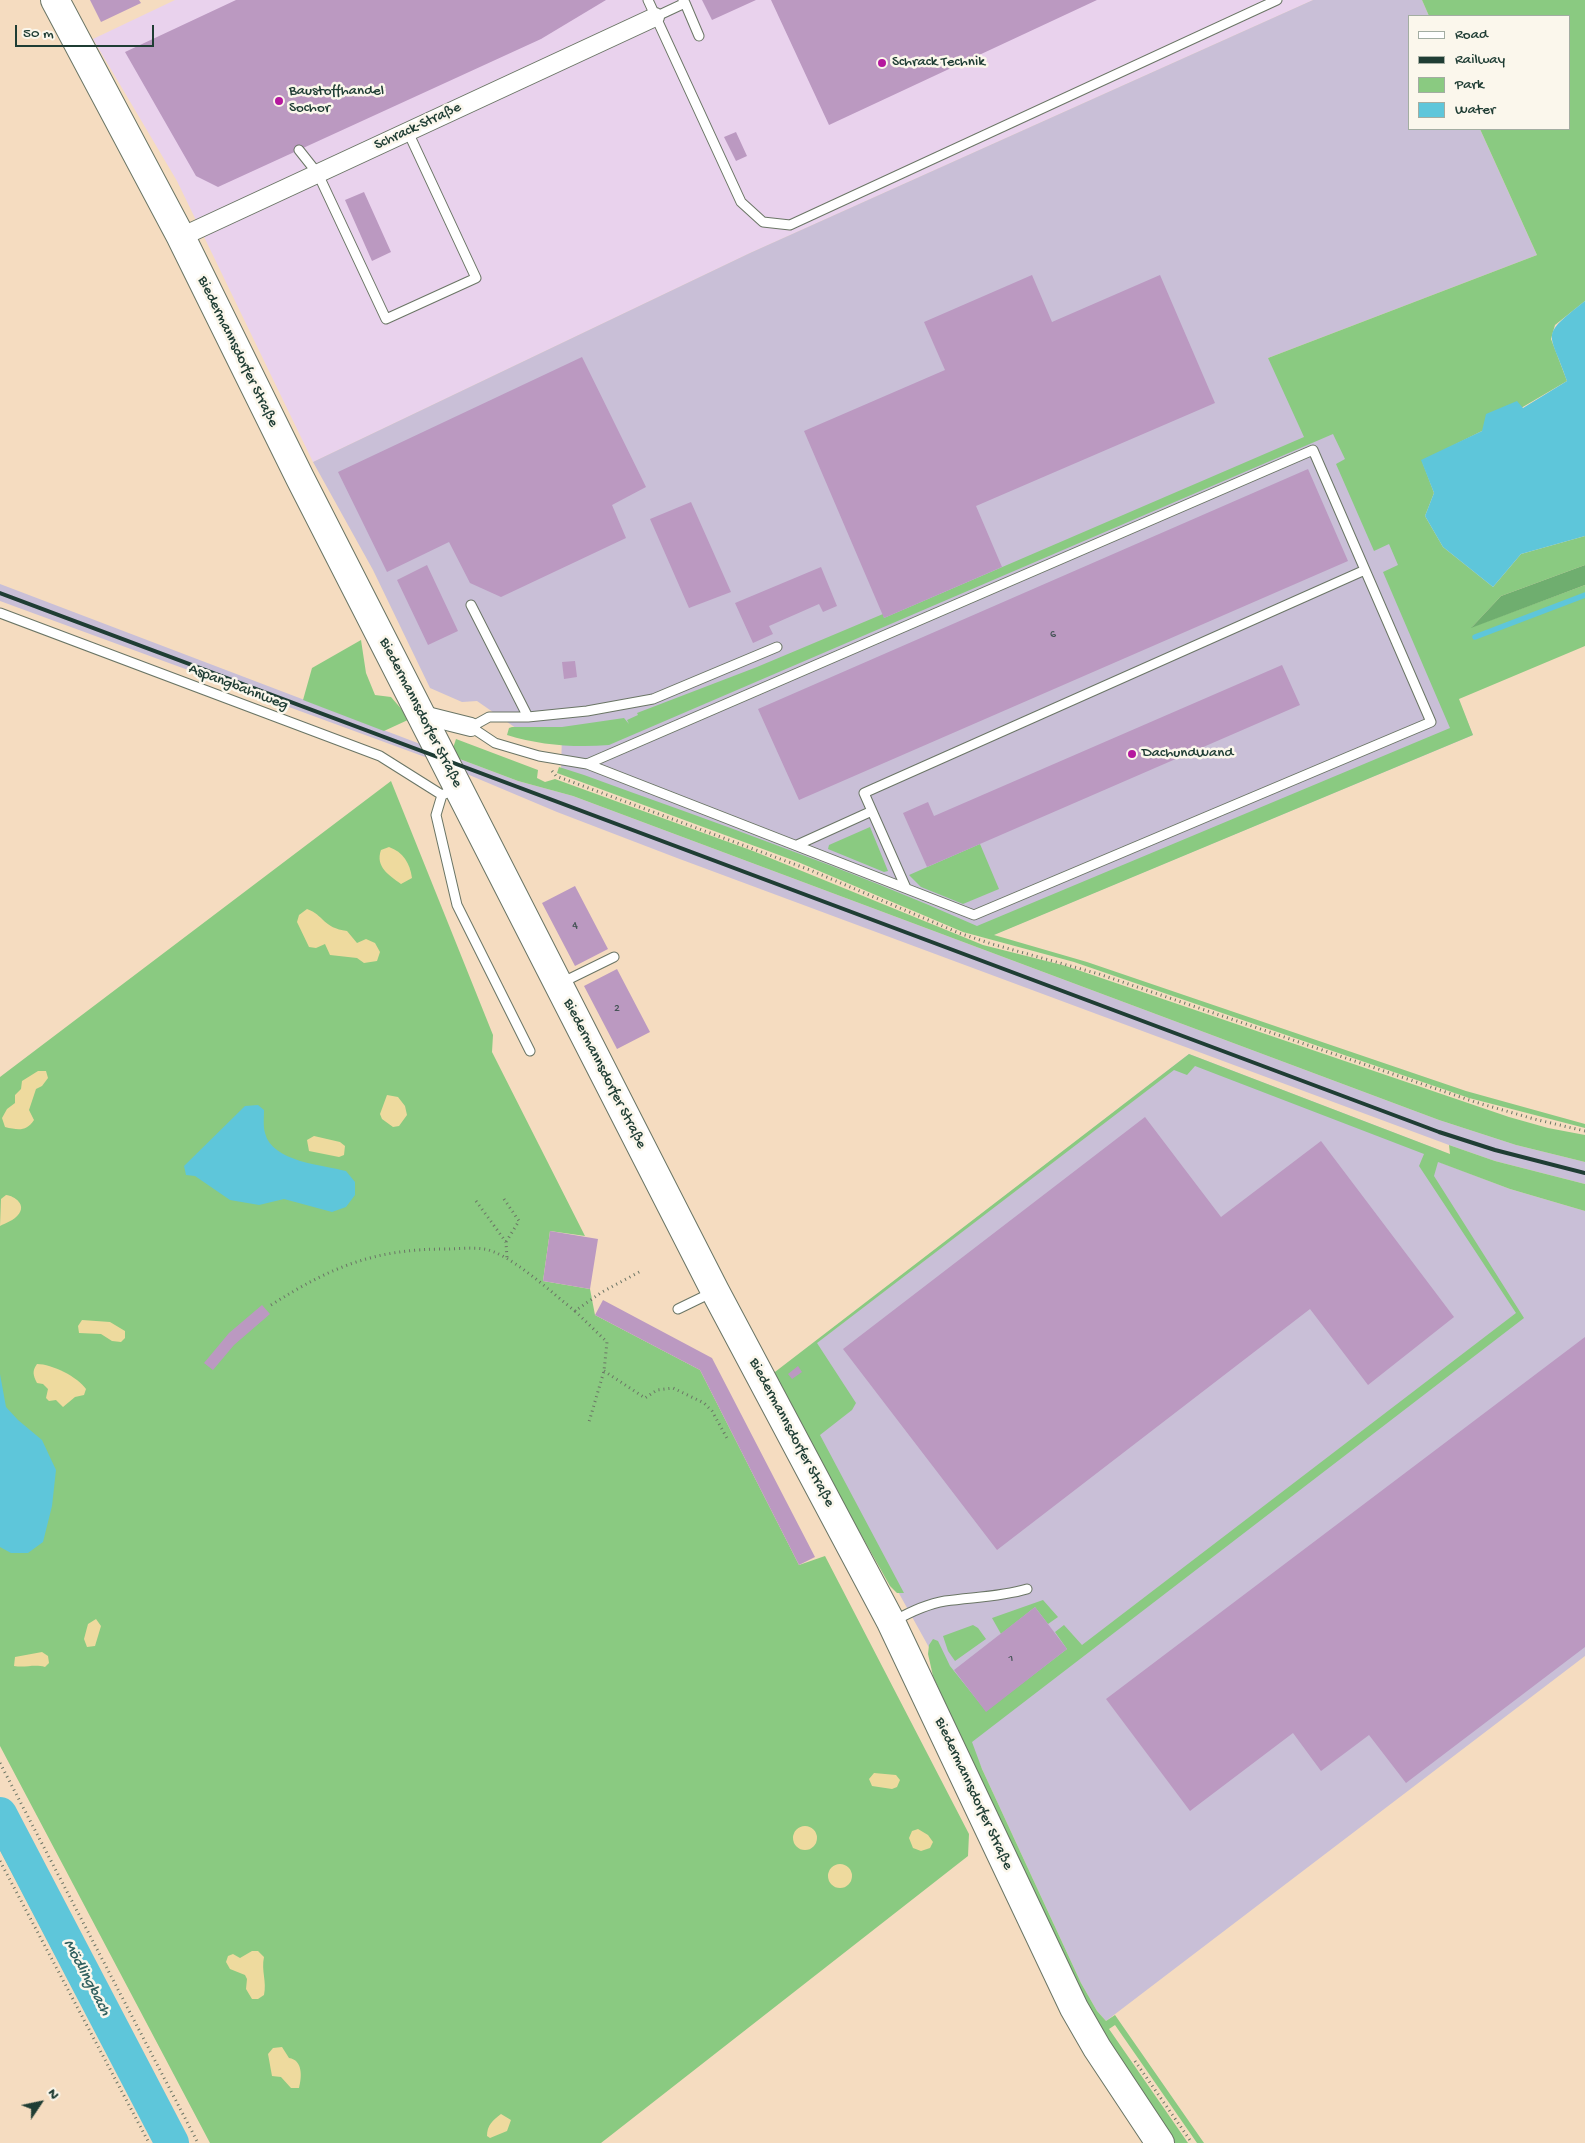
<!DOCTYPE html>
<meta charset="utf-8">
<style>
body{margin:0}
#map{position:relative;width:1585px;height:2143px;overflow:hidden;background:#f5dcc0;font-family:"Gochi Hand",sans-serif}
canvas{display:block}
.legend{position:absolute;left:1408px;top:15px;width:162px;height:115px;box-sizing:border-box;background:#fbf7ec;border:1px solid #a3ada2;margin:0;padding:6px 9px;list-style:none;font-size:15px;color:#1f3d34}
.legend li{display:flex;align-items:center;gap:10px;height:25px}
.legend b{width:25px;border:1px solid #a3ada2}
.north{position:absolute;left:15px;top:2078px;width:50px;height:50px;-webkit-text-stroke:4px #fbf7ec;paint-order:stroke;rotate:56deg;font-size:14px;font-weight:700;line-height:20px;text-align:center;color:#1f3d34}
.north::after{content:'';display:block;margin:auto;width:18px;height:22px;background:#1f3d34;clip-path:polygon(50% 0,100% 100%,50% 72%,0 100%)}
.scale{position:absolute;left:15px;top:25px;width:139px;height:22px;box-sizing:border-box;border:2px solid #1f3d34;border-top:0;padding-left:6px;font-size:15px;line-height:18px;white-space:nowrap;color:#1f3d34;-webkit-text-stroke:4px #fbf7ec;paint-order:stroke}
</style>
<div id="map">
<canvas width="1585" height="2143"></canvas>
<ul class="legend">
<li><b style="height:6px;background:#fff"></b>Road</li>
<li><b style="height:6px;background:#1f3d34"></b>Railway</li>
<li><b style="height:14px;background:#8aca81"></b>Park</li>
<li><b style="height:14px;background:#5ec6da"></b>Water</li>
</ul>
<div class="north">N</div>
<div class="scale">50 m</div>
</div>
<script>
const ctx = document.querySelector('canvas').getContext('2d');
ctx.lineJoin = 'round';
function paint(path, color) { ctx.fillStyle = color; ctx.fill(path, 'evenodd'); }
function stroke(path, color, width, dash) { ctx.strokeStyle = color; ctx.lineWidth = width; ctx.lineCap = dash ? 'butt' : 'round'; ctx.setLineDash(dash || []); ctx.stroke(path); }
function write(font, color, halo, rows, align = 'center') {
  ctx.font = font + ' "Gochi Hand",sans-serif'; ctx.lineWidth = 5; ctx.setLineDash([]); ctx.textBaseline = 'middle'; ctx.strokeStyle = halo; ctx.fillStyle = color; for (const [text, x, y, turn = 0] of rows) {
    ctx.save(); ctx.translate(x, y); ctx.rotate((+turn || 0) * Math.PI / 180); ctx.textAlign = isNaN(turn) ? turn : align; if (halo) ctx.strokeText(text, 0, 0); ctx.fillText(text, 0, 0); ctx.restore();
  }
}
paint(new Path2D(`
 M175,0H1313L750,253L313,462L177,181L93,39Z`), '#e9d2ed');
paint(new Path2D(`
 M1313,0H1422L1429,16H1409V129H1480L1537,255L1268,358L1344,420L1473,735L993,935L561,772L562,733H523L477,701L462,702L430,688L373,570L313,462L750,253Z
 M0,584L457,758L518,781L573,796L1439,1120L1516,1145L1585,1162V1184L1495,1161L1449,1145L677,858L557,812L436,761L0,601Z
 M1189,1054L1442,1151L1439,1162L1510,1189L1585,1211V1656L1106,2021L1097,2011L1081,1983L982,1769L931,1651L776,1372Z`), '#c9bfd7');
paint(new Path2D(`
 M1422,0H1585V301L1555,325L1551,339L1567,381L1482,431L1422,461L1434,493L1425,516L1443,547L1493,587L1521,554L1585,536V565L1501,596L1472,627L1585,585V646L1459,699L1473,735L994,935L1087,962L1466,1091L1585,1124V1128L1469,1098L1074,962L963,932L798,862L557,773L559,767L584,775C716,823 849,869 977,926L1450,728L1383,572L1398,565L1389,544L1374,551L1336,464L1345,459L1333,434L609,745C575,748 539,745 507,735L509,728L512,727H562L624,718L629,724L627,720L638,715L637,713L757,667L883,614L884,618L1304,437L1268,358L1537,255L1480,129H1569V16H1429Z
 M361,640L366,673L375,695L391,697L410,719L384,731L303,700L312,668Z
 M456,739L538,770L537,778L545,782L555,779L753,851L983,945L1066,966L1509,1117L1548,1128L1585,1135V1162L1516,1145L1439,1120L573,796L518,781L457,758L453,748Z
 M391,781L493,1035L492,1052L585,1236L550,1231L543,1281L590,1289L595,1315L700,1370L799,1565L825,1556L969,1834L968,1856L601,2143H210L0,1746V1077Z
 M870,827L888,871L884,872L828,849L829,845Z
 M980,844L999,889L963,904L921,887L909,875Z
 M1189,1054L1450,1154L1449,1145L1495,1161L1585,1184V1211L1510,1189L1438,1162L1434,1176L1524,1318L972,1742L982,1769L1081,1983L1097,2011L1106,2021L1115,2015L1204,2143H1197L1115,2025L1109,2029L1188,2143H1175L1108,2047L964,1746L933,1676L928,1654L929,1645L933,1639L938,1641L950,1666L986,1711L1067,1649L1055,1632L1064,1625L1082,1645L1516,1313L1419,1166L1424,1154L1195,1066L1187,1075L1174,1070L817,1343L856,1403L852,1410L820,1435L904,1593H897L890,1586L771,1375Z
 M1043,1600L1058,1617L1048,1624L1035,1607L1001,1634L992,1618Z
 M973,1625L978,1628L986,1639L955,1661L948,1651L943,1636Z`), '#8aca81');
paint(new Path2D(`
 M1585,565V585L1471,628L1501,596Z
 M0,1825L166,2143H154L0,1850Z`), '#6fae6f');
paint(new Path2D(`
 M389,847C403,852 410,863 412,878L401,884C389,875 375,867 381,850Z
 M307,909C324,915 323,928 347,931L357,943L366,939L375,943L380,952L377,961L364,963L357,958L330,955L325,944L316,948L309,947L297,922L299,915Z
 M38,1071H46L48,1078L42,1086L36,1089L29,1110L34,1120C26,1132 18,1130 5,1127L2,1118L7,1109L15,1103V1095L21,1089L22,1081Z
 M387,1095L398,1097L405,1106L407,1115L399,1126L393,1127L382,1119L380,1114Z
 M314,1136L340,1142L345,1146L344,1155L339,1157L309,1151L307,1140Z
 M6,1195C15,1196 27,1205 18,1215C14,1220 6,1223 0,1226L1,1199Z
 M82,1320L110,1322L125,1331V1338L121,1342L112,1341L101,1334L79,1333L78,1326Z
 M37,1364C52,1364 78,1377 86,1389L84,1395L75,1397L63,1407L56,1400L49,1401L46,1398L48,1389L43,1384L37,1383C33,1375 32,1371 37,1364Z
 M96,1619L101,1626L95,1646L87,1647L84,1639L88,1624Z
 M42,1652L48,1656L49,1663L45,1667C34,1664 25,1668 14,1666L15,1657Z
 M874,1773L896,1775L900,1780L897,1787L892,1789L872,1786L869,1779Z
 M793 1838a12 12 0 1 1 24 0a12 12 0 1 1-24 0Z
 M918,1829L928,1835L933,1842L930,1848L921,1851L913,1848L909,1838L912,1831Z
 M828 1876a12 12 0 1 1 24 0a12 12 0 1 1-24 0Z
 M252,1951H258L264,1957C261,1971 267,1981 264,1995L258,1999H252L246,1989L247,1979L245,1975L230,1969L226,1962L228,1956L233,1954L240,1958Z
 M282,2047L289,2058C303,2060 302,2077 299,2088H291L281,2077L272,2076L268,2054L273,2048Z
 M501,2114L511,2120L507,2131L490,2138L487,2136C487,2125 493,2120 501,2114Z`), '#eeda9e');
paint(new Path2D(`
 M1585,301V536L1521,554L1493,587L1443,547L1425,516L1434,493L1421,460L1482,431L1486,414L1517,401L1523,408L1567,381C1550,330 1538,338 1585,301Z
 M258,1105L264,1110C264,1117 263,1126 265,1133C272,1162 323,1165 346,1171L355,1182V1195L346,1207L332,1212L284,1199L259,1205L230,1200L195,1176L186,1175L184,1166L245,1106Z
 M0,1374L6,1407L18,1420L42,1440L56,1470L52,1506L43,1542L28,1553H11L0,1547Z`), '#5ec6da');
stroke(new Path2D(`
 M1475,637L1585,595`), '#5ec6da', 5.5);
stroke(new Path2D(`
 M0,1814L172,2143`), '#5ec6da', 34);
paint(new Path2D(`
 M90,0H139L141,3L101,22Z
 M236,0H606L541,39L218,187L196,176L125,52Z
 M702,0H756L712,20Z
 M771,0H1097L829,125Z
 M736,132L747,156L736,161L724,137Z
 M364,192L391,252L372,261L345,200Z
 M1032,275L1052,322L1160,275L1215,403L976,506L1002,567L884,618L804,431L945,370L924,322Z
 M582,357L646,487L612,505L626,538L501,597L470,583L449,542L387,572L338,472Z
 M1308,469L1348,561L799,800L758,709Z
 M691,502L731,592L689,608L650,519Z
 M427,565L458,631L428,645L397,580Z
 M821,567L837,606L823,612L819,604L769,626L773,634L753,643L735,603Z
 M575,661L577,677L564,679L562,662Z
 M1282,665L1300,705L927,867L903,813L928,802L934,816Z
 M575,886L608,949L575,966L542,903Z
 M617,969L650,1032L617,1049L584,986Z
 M1145,1117L1221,1217L1321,1141L1454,1317L1368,1385L1310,1309L997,1550L843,1349Z
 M550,1231L598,1239L590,1289L543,1281Z
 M603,1300L712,1358L815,1557L799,1565L700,1370L595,1315Z
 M262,1305L270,1314L234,1345L213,1370L204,1363L229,1333Z
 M1585,1337V1647L1406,1783L1369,1735L1321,1771L1293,1733L1190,1811L1106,1699Z
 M798,1366L802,1372L792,1379L788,1374Z
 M1035,1607L1067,1649L986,1712L954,1670Z`), '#bb99c1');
const service = new Path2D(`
 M648,0L741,202L763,222L790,225L1277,0
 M685,3L699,36
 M655,17L685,3L683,0
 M299,150L318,174L386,319L476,278L408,132
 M471,605L528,717
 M0,613L380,756L442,795L456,789
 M587,764L1313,450L1431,722L974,915L587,764L539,756L495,743L471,727L489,717H528L587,711L653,699L777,647
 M442,795L436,815L457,905L530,1051
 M797,845L872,811
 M906,888L864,793L1365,570
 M561,983L614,957
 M678,1309L713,1292
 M894,1621C910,1612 927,1604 945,1601C973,1597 1000,1597 1027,1589`);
const minor = new Path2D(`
 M181,237L655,17
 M423,715L471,727`);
const primary = new Path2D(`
 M55,0L181,237L300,478L715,1291L891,1622L1074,2008L1097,2048L1160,2143`);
stroke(service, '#6a7565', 11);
stroke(minor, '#6a7565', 20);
stroke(primary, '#6a7565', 30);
stroke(new Path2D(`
 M552,771L556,776L810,870L959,933L992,944L1099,974L1475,1102L1534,1119L1585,1131
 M504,1199L519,1221L506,1242
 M476,1201L506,1242L507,1259
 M271,1305C331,1267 374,1249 446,1249C458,1249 472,1247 484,1249C510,1253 553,1294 575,1311L602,1292L641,1271
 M575,1311L607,1342L604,1371L589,1422
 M604,1371L645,1398L657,1390L673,1388L704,1403L712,1411L728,1440
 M0,1763L198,2143
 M0,1861L149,2143
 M1135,2061L1192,2143`), '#6a7565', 3, [1, 4]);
stroke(service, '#fff', 9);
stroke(minor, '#fff', 18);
stroke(primary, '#fff', 28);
stroke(new Path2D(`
 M0,593L1439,1132L1495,1150L1585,1173`), '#1f3d34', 4);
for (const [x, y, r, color] of [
 [882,63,5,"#b5179e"],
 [279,101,5,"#b5179e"],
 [1132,754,5,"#b5179e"]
]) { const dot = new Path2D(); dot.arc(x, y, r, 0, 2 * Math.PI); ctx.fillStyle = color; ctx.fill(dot); stroke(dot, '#fbf7ec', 2); }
write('12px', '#465457', null, [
 ["6",1053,635],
 ["4",575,926],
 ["2",617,1009],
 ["1",1011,1659]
]);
write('15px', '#1f3d34', '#fbf7ec', [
 ["Schrack Technik",892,63],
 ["Baustoffhandel",289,92],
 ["Sochor",289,109],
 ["DachundWand",1142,754]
], 'left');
write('15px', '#1f3d34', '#fbf7ec', [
 ["Schrack-Straße",418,127,-25],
 ["Biedermannsdorfer Straße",237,352,64],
 ["Aspangbahnweg",238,688,21],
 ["Biedermannsdorfer Straße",420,713,63],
 ["Biedermannsdorfer Straße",604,1074,63],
 ["Biedermannsdorfer Straße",791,1433,62],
 ["Biedermannsdorfer Straße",973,1794,65]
]);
write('italic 16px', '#2f5f5e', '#fbf7ec', [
 ["Mödlingbach",86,1978,62]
]);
</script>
